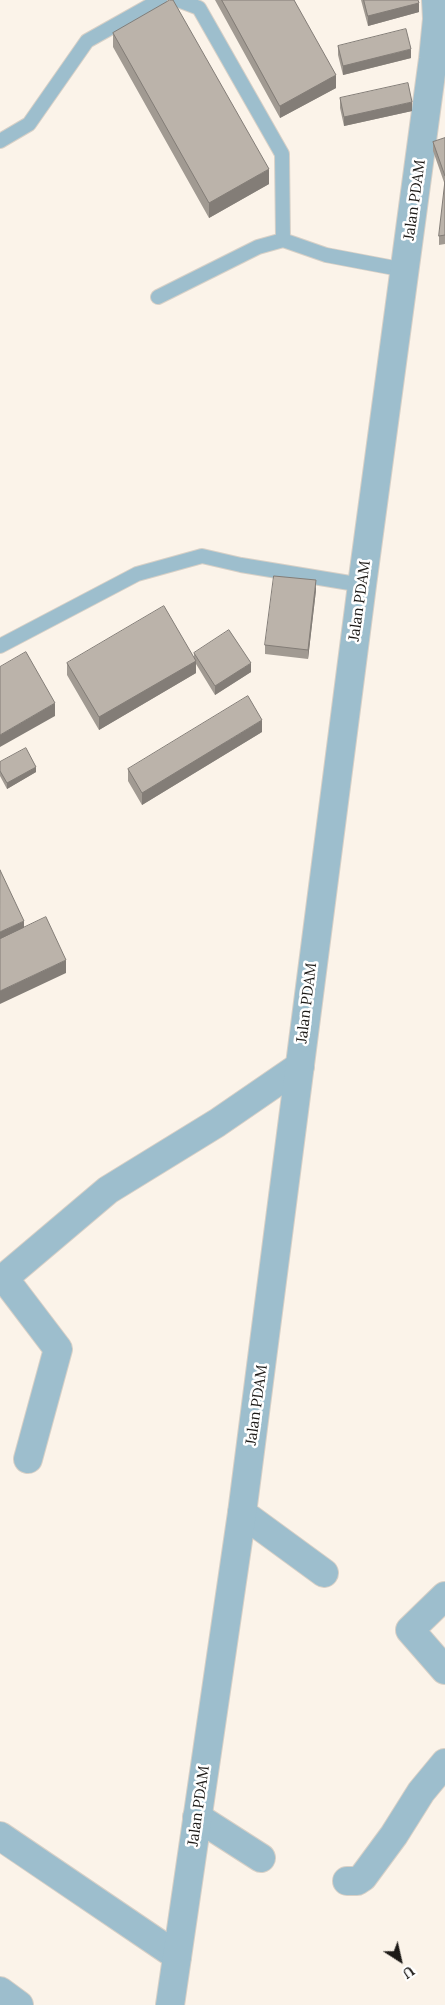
<!DOCTYPE html>
<style>
body{margin:0}
#map{position:relative;width:445px;height:2005px;overflow:hidden;background:#fbf3e9;font-family:Lora,serif}
canvas{display:block}
.north{position:absolute;left:375px;top:1935px;width:50px;height:50px;-webkit-text-stroke:4px #fff;paint-order:stroke;rotate:145deg;font-size:14px;font-weight:700;line-height:20px;text-align:center;color:#1d1a17}
.north::after{content:'';display:block;margin:auto;width:18px;height:22px;background:#1d1a17;clip-path:polygon(50% 0,100% 100%,50% 72%,0 100%)}
</style>
<div id="map">
<canvas width="445" height="2005"></canvas>
<div class="north">U</div>
</div>
<script>
const ctx = document.querySelector('canvas').getContext('2d');
ctx.lineJoin = 'round';
function stroke(path, color, width, dash) { ctx.strokeStyle = color; ctx.lineWidth = width; ctx.lineCap = dash ? 'butt' : 'round'; ctx.setLineDash(dash || []); ctx.stroke(path); }
function paint(path, color) { ctx.fillStyle = color; ctx.fill(path, 'evenodd'); }
function write(font, color, halo, rows, align = 'center') {
  ctx.font = font + ' Lora,serif'; ctx.lineWidth = 5; ctx.setLineDash([]); ctx.textBaseline = 'middle'; ctx.strokeStyle = halo; ctx.fillStyle = color; for (const [text, x, y, turn = 0] of rows) {
    ctx.save(); ctx.translate(x, y); ctx.rotate((+turn || 0) * Math.PI / 180); ctx.textAlign = isNaN(turn) ? turn : align; if (halo) ctx.strokeText(text, 0, 0); ctx.fillText(text, 0, 0); ctx.restore();
  }
}
const service = new Path2D(`
 M178,0L199,8L282,154L283,240L326,255L405,270
 M0,141L29,124L87,41L160,0
 M158,297L258,247L283,240
 M0,646L137,574L202,556L241,565L362,585`);
const minor = new Path2D(`
 M28,1459L58,1349L4,1278L108,1190L217,1123L300,1066
 M242,1513L324,1573
 M445,1596L410,1630L445,1670
 M197,1817L261,1858
 M0,1836L177,1956
 M347,1881H357L363,1877L394,1835L421,1792L445,1763
 M0,1991L19,2005`);
const tertiary = new Path2D(`
 M170,2005L242,1513L362,585L433,59L437,19L436,0`);
stroke(service, '#d7d0c7', 16);
stroke(minor, '#d7d0c7', 30);
stroke(tertiary, '#d7d0c7', 30);
stroke(service, '#9dbecd', 14);
stroke(minor, '#9dbecd', 28);
stroke(tertiary, '#9dbecd', 28);
paint(new Path2D(`
 M215,0H294L336,88L280,118Z
 M361,0H418L419,12L368,26Z
 M113,33L269,184L209,218L113,47Z
 M338,46L411,58L343,75L338,55Z
 M340,98L412,111L344,126L340,108Z
 M445,138V244L439,245V236L445,185L433,151V142Z
 M316,590L308,659L265,654V645Z
 M194,653L251,672L215,695L196,664V673L99,730L67,675V663L194,658Z
 M262,732L142,805L128,781V769Z
 M0,762L36,772L7,789L0,776Z`), '#a19a92');
paint(new Path2D(`
 M419,3V12L368,26V16Z
 M411,49V58L343,75V66Z
 M336,75V88L280,118V106Z
 M412,102V111L344,126V117Z
 M269,169V184L209,218V203Z
 M316,580V590L308,659V650Z
 M196,661V673L99,730V717Z
 M251,663V672L215,695V686Z
 M55,703V716L0,747V735Z
 M262,720V732L142,805V793Z
 M36,767V772L7,789V783Z
 M24,921V934L0,945V932Z
 M66,960V973L0,1004V991Z`), '#837d77');
const building = new Path2D(`
 M170,0H173L269,169L209,203L113,33Z
 M222,0H294L336,75L280,106Z
 M364,0H418L419,3L368,16Z
 M406,29L411,49L343,66L338,46Z
 M408,83L412,102L344,117L340,98Z
 M445,138V176L433,142Z
 M445,181V235L439,236Z
 M274,576L316,580L308,650L265,645Z
 M164,606L196,661L99,717L67,663Z
 M229,630L251,663L215,686L194,653Z
 M26,652L55,703L0,735V667Z
 M248,696L262,720L142,793L128,769Z
 M26,748L36,767L7,783L0,771V762Z
 M0,870L24,921L0,932Z
 M46,917L66,960L0,991V939Z`);
paint(building, '#bbb3aa');
stroke(building, '#837d77', 1);
write('15px', '#1d1a17', '#fff', [
 ["Jalan PDAM",415,200,-82],
 ["Jalan PDAM",360,601,-82],
 ["Jalan PDAM",307,1003,-83],
 ["Jalan PDAM",257,1405,-82],
 ["Jalan PDAM",199,1806,-82]
]);
</script>
